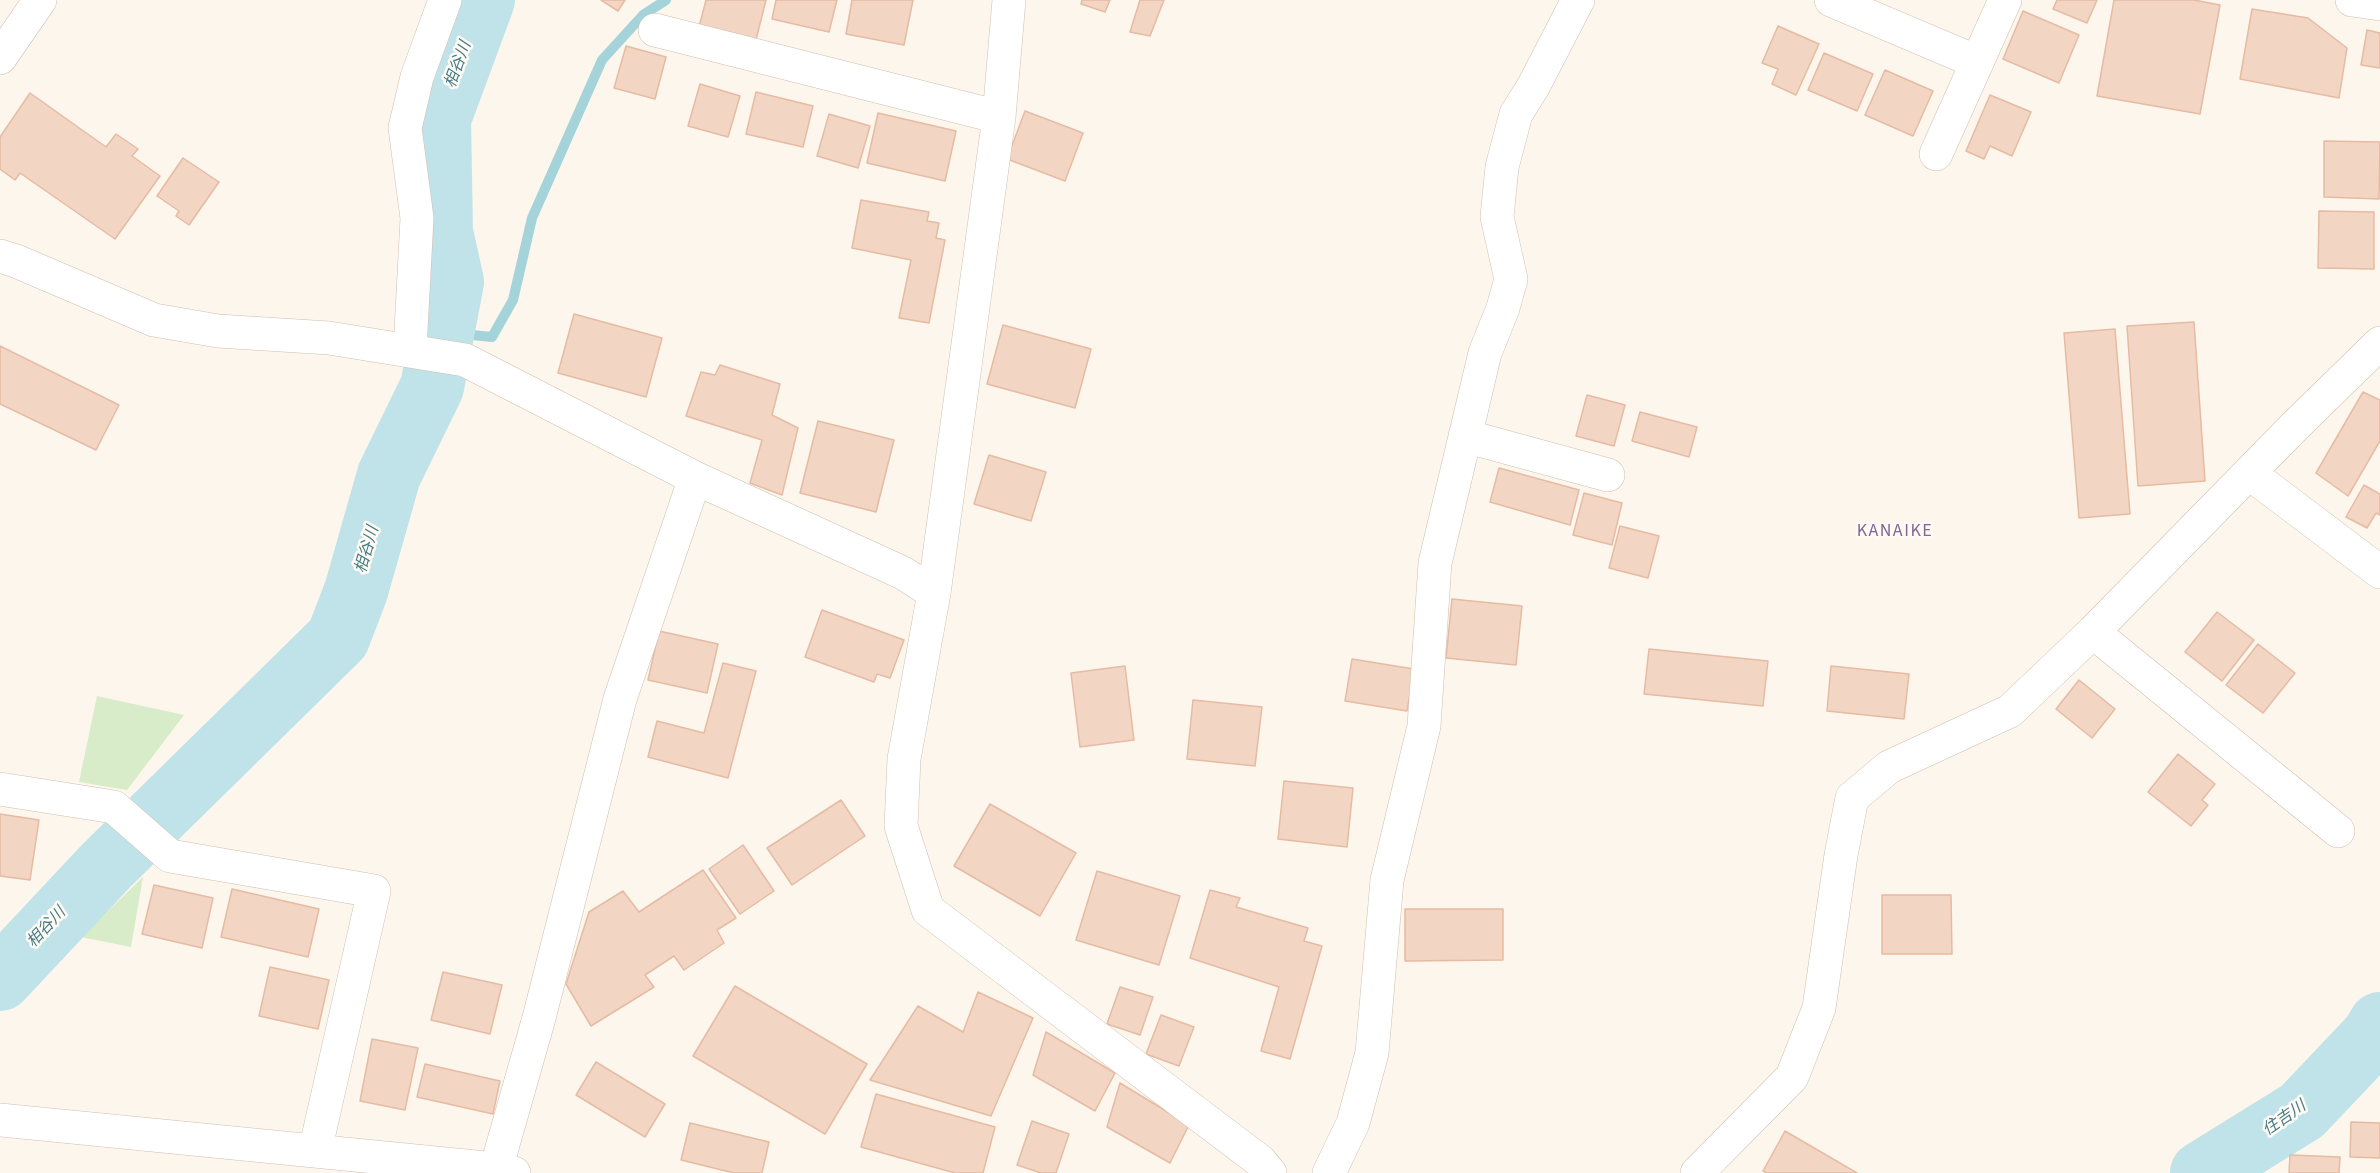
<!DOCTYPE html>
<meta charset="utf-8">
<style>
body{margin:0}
canvas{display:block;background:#fdf6ec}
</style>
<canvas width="2380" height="1173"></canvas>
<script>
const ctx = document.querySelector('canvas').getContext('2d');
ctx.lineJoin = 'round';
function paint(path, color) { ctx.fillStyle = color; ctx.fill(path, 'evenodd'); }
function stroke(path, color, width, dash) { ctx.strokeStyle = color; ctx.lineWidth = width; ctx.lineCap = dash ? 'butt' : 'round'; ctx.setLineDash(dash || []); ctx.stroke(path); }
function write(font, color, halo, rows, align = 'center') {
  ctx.font = font + ' "Source Sans 3","Noto Sans JP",sans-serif'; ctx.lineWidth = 5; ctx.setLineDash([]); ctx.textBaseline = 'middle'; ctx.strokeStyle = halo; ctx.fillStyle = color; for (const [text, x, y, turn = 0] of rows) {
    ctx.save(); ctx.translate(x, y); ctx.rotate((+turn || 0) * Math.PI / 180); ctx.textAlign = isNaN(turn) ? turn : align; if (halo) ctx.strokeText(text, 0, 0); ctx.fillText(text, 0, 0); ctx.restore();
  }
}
paint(new Path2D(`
 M97,696L184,715L127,790L79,782Z
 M143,877L131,947L81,937Z`), '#d8ecc9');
stroke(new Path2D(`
 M442,332L492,337L513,300L532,218L602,60L643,15L666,0`), '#a5d3da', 10);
stroke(new Path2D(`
 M0,979L106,866L338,638L356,591L389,475L432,387L452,282L441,232L439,119L483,0
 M2202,1173L2302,1111L2373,1036L2380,1024`), '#bfe3e8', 64);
const building = new Path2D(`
 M601,0H625L618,11Z
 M706,0H766L756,40L699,27Z
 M776,0H837L829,32L772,19Z
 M852,0H913L904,45L846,34Z
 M1082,0H1110L1105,12L1081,4Z
 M1140,0H1164L1150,36L1130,32Z
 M2057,0H2097L2087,23L2053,9Z
 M2114,0H2194L2220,5L2200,114L2097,96Z
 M2252,9L2308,18L2347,48L2339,98L2240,79Z
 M2023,11L2079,35L2059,83L2003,59Z
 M1778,26L1819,44L1796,95L1772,84L1778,69L1762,63Z
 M2367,30L2380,33V68L2361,65Z
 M626,46L666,57L655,99L614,88Z
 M1824,53L1873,74L1857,111L1808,90Z
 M1885,70L1933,91L1913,136L1865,115Z
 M700,84L740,96L728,137L688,126Z
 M756,92L813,106L803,147L746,134Z
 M30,93L106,147L116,134L138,149L132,156L160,176L115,239L20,173L15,180L0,169V137Z
 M1990,95L2031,112L2012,156L1990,146L1984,159L1966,151Z
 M1025,111L1083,133L1065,181L1007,159Z
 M878,113L956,131L945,181L867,163Z
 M829,114L870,126L858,168L817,156Z
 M2324,141L2380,142L2379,199L2324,197Z
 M183,158L219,182L189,225L176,216L179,211L157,196Z
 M861,200L929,212L927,221L939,223L936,238L945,240L929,323L899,318L911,260L852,248Z
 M2319,211L2374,212V269L2318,268Z
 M574,314L662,338L646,397L558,373Z
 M2194,322L2205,481L2138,486L2127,326Z
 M1003,325L1091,349L1075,408L987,384Z
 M2115,329L2130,514L2079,518L2064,333Z
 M0,346L119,405L96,450L0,404Z
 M720,365L780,384L772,415L798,428L782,495L750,483L762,440L686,416L701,372L715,375Z
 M2363,392L2380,400V441L2348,496L2316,473Z
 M1587,395L1625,405L1614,446L1576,436Z
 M1640,412L1697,427L1689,457L1632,441Z
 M818,421L894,440L876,512L800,493Z
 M989,455L1046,472L1031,521L974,504Z
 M1499,468L1579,490L1570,525L1490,502Z
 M2364,485L2380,494V515L2376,513L2367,528L2346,517Z
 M1584,493L1622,503L1612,545L1573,535Z
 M1620,526L1659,536L1648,578L1609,568Z
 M1452,599L1522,606L1516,665L1446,658Z
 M822,610L904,640L890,678L877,674L874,682L805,657Z
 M2217,612L2254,640L2222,681L2185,652Z
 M659,631L718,644L707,693L648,680Z
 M2258,644L2295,673L2263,713L2226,685Z
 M1649,649L1768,661L1763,706L1644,694Z
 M1352,659L1414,669L1407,711L1345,701Z
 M723,663L756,671L728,778L648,757L657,721L704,733Z
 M1125,666L1134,740L1080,747L1071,673Z
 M1831,666L1909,674L1904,719L1827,711Z
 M2079,680L2115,709L2092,738L2056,709Z
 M1193,700L1262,707L1255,766L1187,759Z
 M2178,754L2215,784L2202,800L2208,805L2191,826L2148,792Z
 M1284,781L1353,788L1347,847L1278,839Z
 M841,800L865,836L792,885L767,848Z
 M990,804L1076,853L1040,916L954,866Z
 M0,814L39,820L30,880L0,876Z
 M743,845L774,891L740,914L709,869Z
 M703,870L736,918L717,930L724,943L684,970L674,956L645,975L654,987L591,1026L566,984L589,912L623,891L639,912Z
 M1097,871L1180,896L1159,965L1076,940Z
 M154,885L213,898L202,948L142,934Z
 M232,889L319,909L308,957L221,937Z
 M1210,890L1240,898L1236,907L1308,928L1304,941L1322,946L1290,1059L1261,1051L1279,987L1190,958Z
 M1882,895H1951L1952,954H1882Z
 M1405,909H1503V960L1405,961Z
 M270,967L329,980L318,1029L259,1016Z
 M443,972L502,985L490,1034L431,1020Z
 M735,986L867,1064L825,1134L693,1056Z
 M1120,987L1153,997L1140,1035L1107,1024Z
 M978,992L1033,1018L991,1116L870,1080L918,1006L963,1032Z
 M1161,1015L1194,1027L1179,1066L1146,1054Z
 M1046,1032L1115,1073L1095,1111L1033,1075Z
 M372,1039L418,1048L405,1110L360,1101Z
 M596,1062L665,1104L645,1137L576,1095Z
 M425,1064L500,1081L493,1114L417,1097Z
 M1120,1083L1189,1125L1170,1163L1107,1127Z
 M876,1094L995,1127L983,1173H955L861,1147Z
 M1032,1121L1069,1134L1056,1173H1041L1017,1165Z
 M2351,1122L2380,1123V1158L2350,1157Z
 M690,1123L769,1142L762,1173H734L681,1160Z
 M1785,1131L1857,1173H1767L1763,1171Z
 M2290,1155L2340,1157L2339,1173H2289Z`);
paint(building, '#f3d5c3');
stroke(building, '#e6bba3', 1.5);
const minor = new Path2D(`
 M1009,0L999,117L934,593L904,759L901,826L928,910L1260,1161L1270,1173
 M1831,0L1977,62
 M2352,0L2380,4
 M655,30L999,117
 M0,58L40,0
 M1936,154L2005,0
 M0,256L16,261L154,320L218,331L329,338L465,360L695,478L903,573L934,593
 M410,349L417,218L405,128L417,77L445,0
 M1465,436L1608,475
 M2249,473L2380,572
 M2093,632L2338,831
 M0,789L114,807L170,856L374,891L315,1151
 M0,1120L496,1169L514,1173
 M496,1169L539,1018L620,699L695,478
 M1329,1173L1353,1123L1372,1053L1387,880L1424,726L1435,563L1485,353L1503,308L1511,279L1497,217L1502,167L1516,114L1533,87L1578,0
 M1697,1173L1792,1077L1819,1008L1841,855L1852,798L1889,767L2010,711L2093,632L2295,426L2380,343`);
stroke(minor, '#d1beb0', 34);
stroke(minor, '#fff', 33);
write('italic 16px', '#437c86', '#fffaf3', [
 ["相谷川",459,65,-70],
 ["相谷川",368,550,-74],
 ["相谷川",47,928,-47],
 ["住吉川",2285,1119,-35]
]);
ctx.letterSpacing = '1.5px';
write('18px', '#846695', '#fffaf3', [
 ["KANAIKE",1895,532]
]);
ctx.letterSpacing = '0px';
</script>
